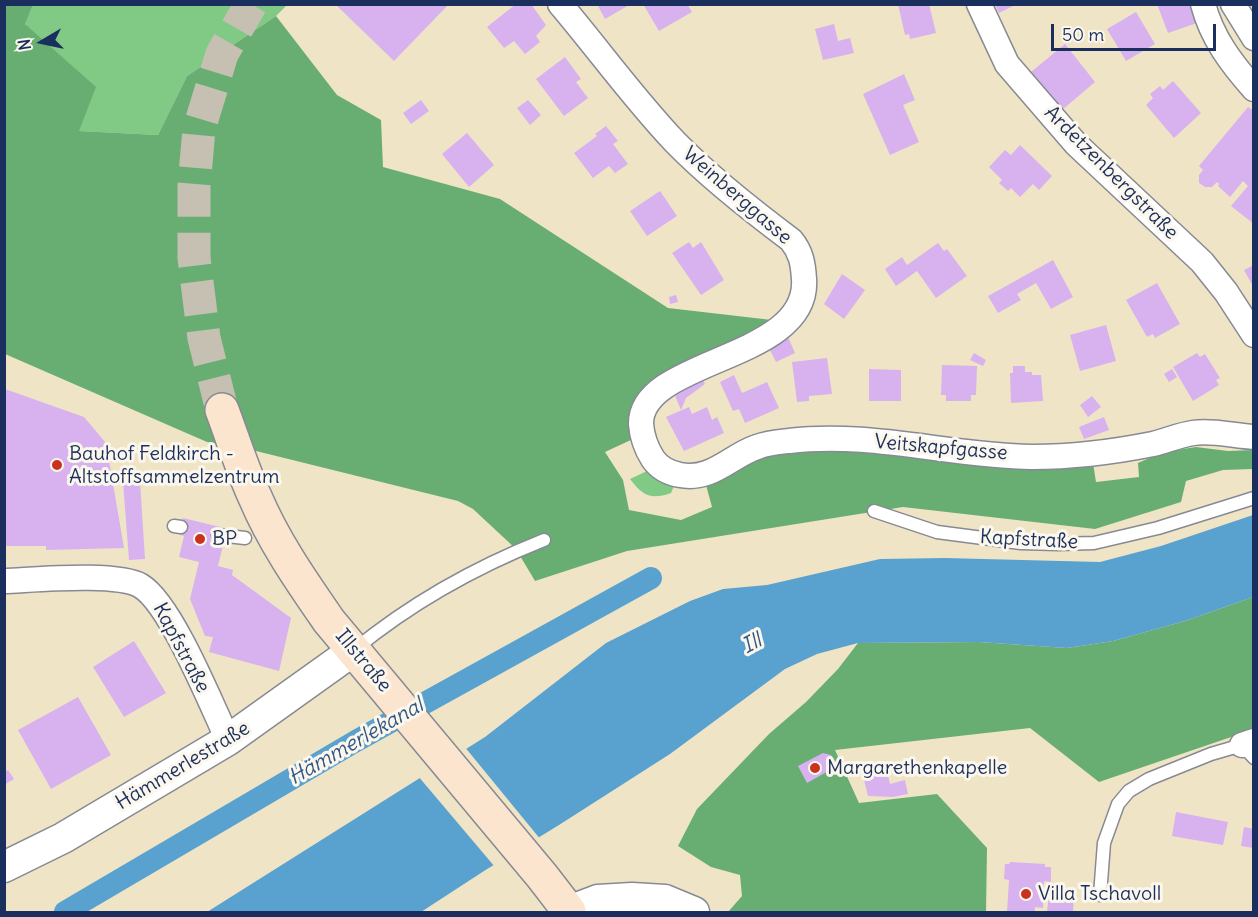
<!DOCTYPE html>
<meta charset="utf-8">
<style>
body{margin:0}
#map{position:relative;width:1258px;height:917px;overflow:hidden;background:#f0e4c6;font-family:Delius,sans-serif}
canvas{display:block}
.frame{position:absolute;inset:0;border:6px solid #1b2f5e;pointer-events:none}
.north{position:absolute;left:12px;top:12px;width:60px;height:60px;-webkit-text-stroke:4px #fbf7ec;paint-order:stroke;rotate:261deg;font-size:16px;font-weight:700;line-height:24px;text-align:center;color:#1b2f5e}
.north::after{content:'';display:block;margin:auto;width:21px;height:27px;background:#1b2f5e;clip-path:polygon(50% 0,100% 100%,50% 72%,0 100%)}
.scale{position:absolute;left:1051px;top:24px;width:165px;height:27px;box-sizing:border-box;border:3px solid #1b2f5e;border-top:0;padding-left:8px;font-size:18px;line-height:21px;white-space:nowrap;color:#1b2f5e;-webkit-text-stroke:4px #fbf7ec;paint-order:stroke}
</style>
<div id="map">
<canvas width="1258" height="917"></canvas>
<div class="frame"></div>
<div class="north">N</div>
<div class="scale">50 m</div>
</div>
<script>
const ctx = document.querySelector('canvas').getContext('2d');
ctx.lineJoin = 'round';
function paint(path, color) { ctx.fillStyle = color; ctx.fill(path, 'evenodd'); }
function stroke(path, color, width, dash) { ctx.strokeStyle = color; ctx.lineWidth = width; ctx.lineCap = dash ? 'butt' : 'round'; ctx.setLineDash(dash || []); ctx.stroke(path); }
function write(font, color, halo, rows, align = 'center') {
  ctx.font = font + ' Delius,sans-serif'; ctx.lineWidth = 6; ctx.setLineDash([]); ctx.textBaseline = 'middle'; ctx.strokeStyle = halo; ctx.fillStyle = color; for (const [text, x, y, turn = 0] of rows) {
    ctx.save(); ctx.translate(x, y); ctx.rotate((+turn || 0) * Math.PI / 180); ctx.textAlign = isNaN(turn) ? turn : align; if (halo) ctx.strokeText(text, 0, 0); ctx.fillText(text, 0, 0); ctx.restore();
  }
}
paint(new Path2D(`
 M33,5H287L276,16L187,76L158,135L78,131L25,23Z
 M647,471L671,480L674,486L671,493C651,500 643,496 630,479Z`), '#81ca86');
paint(new Path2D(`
 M5,5H33L25,24L96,87L79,131L158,135L187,76L276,16L337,95L381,120L383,167L500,199L668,308L772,320L744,338L682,365L633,439L605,452L623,480L629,510L681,520L712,507L706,485L760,456L806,449L1093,463L1096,482L1139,477L1138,463L1163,452L1196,447L1228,451L1253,450V469L1223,470L1186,481L1181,502L1095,529L903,507L627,551L535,581L516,549L473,509L458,501L252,450L207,442L5,354Z
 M1253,597V737L1240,734L1099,782L1030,728L835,750L859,803L937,794L987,848L986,912H728L742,896L740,875L711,867L678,846L697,809L769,734L806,702L838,669L858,643L979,642L1067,648L1113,641L1185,621Z`), '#68ae73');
paint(new Path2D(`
 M1253,515V597L1185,621L1113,641L1067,648L979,642L858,643L817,654L785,669L670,754L559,825L484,871L421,912H207L485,737L606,643L690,601L723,589L767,585L880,559L945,558L1100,562L1161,546Z`), '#59a2d0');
paint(new Path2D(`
 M464,746L541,840L495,867L418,776Z`), '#f0e4c6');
stroke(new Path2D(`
 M65,912L356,741L651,578`), '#59a2d0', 22);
paint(new Path2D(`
 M335,4H449L394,61Z
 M516,4H531L546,25L536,36L540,42L525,54L514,41L504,48L487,27Z
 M597,4H631L605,19Z
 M643,4H687L692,12L659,31Z
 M898,4H929L936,33L910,39L909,34L905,35Z
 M995,4H1017L999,13Z
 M1157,4H1190L1197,23L1168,33Z
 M1136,12L1155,44L1126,61L1107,29Z
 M834,24L838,41L850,38L854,53L823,60L815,29Z
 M1065,44L1095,82L1062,110L1031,72Z
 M565,57L581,79L576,82L588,98L564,116L536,79Z
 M904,74L915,100L903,105L919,142L890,155L863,94Z
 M1173,81L1201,113L1174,138L1146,105L1153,98L1150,94L1160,86L1163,90Z
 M421,100L429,111L411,124L403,113Z
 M528,100L541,115L530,125L517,108Z
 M1248,107L1254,111V224L1231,206L1248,186L1243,181L1230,197L1218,186L1219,184L1217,182L1212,187H1205L1199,183V175L1203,170L1199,166Z
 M606,126L618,141L613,144L628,164L615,173L609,166L593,178L574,153L597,136L595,134Z
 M467,133L494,165L469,187L442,154Z
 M1020,145L1052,176L1039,190L1033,184L1020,197L1011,188L1008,191L999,183L1002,180L989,167L1005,150L1011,155Z
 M660,191L677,216L647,236L630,211Z
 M689,242L693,248L701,242L724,280L701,295L672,253Z
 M938,243L944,251L947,249L967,276L936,298L917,271L896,286L885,269L902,257L907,265Z
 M1053,260L1073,297L1051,309L1036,283L1017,294L1021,300L998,313L988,296Z
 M1254,265V288L1244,270Z
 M842,274L865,290L844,319L824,304Z
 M1157,283L1180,324L1155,338L1153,334L1147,337L1126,300Z
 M676,295L678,302L670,304L669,297Z
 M1106,325L1116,361L1080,371L1070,335Z
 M788,337L795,353L776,362L768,346Z
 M974,353L986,360L983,366L970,360Z
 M1197,353L1200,357L1205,354L1220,378L1216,380L1219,385L1193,401L1173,367Z
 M827,358L832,394L809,396V401L797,402L792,362Z
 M942,365L977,366L976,395H971V401H946V395H941Z
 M1013,366H1025V372H1032V375H1041L1043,401L1011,403L1010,373H1013Z
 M869,369L901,370V401H869Z
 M1172,369L1177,377L1169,382L1164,374Z
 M734,375L742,393L767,382L779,408L745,423L739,409L733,411L720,382Z
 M702,378L705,384L686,398L681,410L674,393Z
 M5,389L84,417L106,443L124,548L46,550V546H5Z
 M1092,396L1101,407L1088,417L1080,405Z
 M689,407L692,414L707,407L712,420L717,417L724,433L684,451L666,417Z
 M1104,417L1109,430L1084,439L1079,427Z
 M140,481L145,559L129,560L123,482Z
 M183,518L220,527L216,543L223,545L218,566L233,570L232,575L291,618L279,671L209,652L213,637L205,636L190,599L199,562L179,557L184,536L179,534Z
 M134,641L166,693L124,717L93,667Z
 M78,697L111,755L51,789L18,730Z
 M823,753L831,755L835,761L832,769L807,783L798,766Z
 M886,766L890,784L905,780L908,794L893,797L868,796L862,772Z
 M8,770L14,779L4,785V772Z
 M1176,812L1228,822L1223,845L1172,836Z
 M1244,827L1254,829V848L1241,846Z
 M1010,862L1045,864V867H1051V882L1044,881L1043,908L1035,907V912H1007L1009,880L1004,879L1005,864H1009Z
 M1049,894L1074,896L1073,912H1047Z`), '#d7b2ef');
stroke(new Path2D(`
 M222,410L204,338L194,258V186L199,129L222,54L251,4`), '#c5c0b1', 33, [33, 16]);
const service = new Path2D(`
 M874,511L937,532L1021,543L1058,544L1094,543L1158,528L1254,498
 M174,526L181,527
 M218,535L245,538
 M354,650C410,604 476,567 544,540
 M1100,895L1104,843L1118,804L1129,791L1149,779L1211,754L1242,745L1254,758`);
const minor = new Path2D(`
 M560,4C599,50 634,99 675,142C710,178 751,210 791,240C801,252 803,263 804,279C810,361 640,358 641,424C642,437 646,448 653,459C660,469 669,473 680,475C712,481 730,456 757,447C767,443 779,442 789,441C870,431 951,456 1032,457C1072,457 1113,452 1153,444C1166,441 1179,435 1193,433C1213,430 1234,436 1254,437
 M979,4L1007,64L1076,144L1202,262L1226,292L1254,335
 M1203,4C1212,38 1231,63 1254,89
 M1233,4L1254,38
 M4,581C34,580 117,572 141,586C171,604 212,706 228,740
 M1242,745L1254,741`);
const tertiary = new Path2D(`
 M4,867L63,838L228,740L354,650
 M569,911L598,900L632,898L665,900L694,912`);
const secondary = new Path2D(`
 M222,410C233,439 242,469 255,497C274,542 302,582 329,621L542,876L569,911L567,912`);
stroke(service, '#868a92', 15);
stroke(minor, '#868a92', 27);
stroke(tertiary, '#868a92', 33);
stroke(secondary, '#868a92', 36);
stroke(service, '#fff', 12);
stroke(minor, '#fff', 24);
stroke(tertiary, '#fff', 30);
stroke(secondary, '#fbe5cf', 33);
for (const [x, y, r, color] of [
 [57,465,6,"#c8321e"],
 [200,539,6,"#c8321e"],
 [815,768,6,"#c8321e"],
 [1026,894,6,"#c8321e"]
]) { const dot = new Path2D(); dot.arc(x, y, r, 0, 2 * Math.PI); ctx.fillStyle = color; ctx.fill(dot); stroke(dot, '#fbf7ec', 2); }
write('20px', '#1b2f5e', '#fbf7ec', [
 ["Ardetzenbergstraße",1111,173,45],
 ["Weinberggasse",737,196,41],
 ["Veitskapfgasse",941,448,5],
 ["Kapfstraße",1029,540,3],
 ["Kapfstraße",181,648,62],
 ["Illstraße",363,661,50],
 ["Hämmerlestraße",183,766,-31]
]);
write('20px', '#1b2f5e', '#fbf7ec', [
 ["Bauhof Feldkirch -",69,454],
 ["Altstoffsammelzentrum",69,477],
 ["BP",212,539],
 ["Margarethenkapelle",827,768],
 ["Villa Tschavoll",1038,894]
], 'left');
write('italic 21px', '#315786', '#fbf7ec', [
 ["Ill",752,644,-28],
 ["Hämmerlekanal",356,742,-30]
]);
</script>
